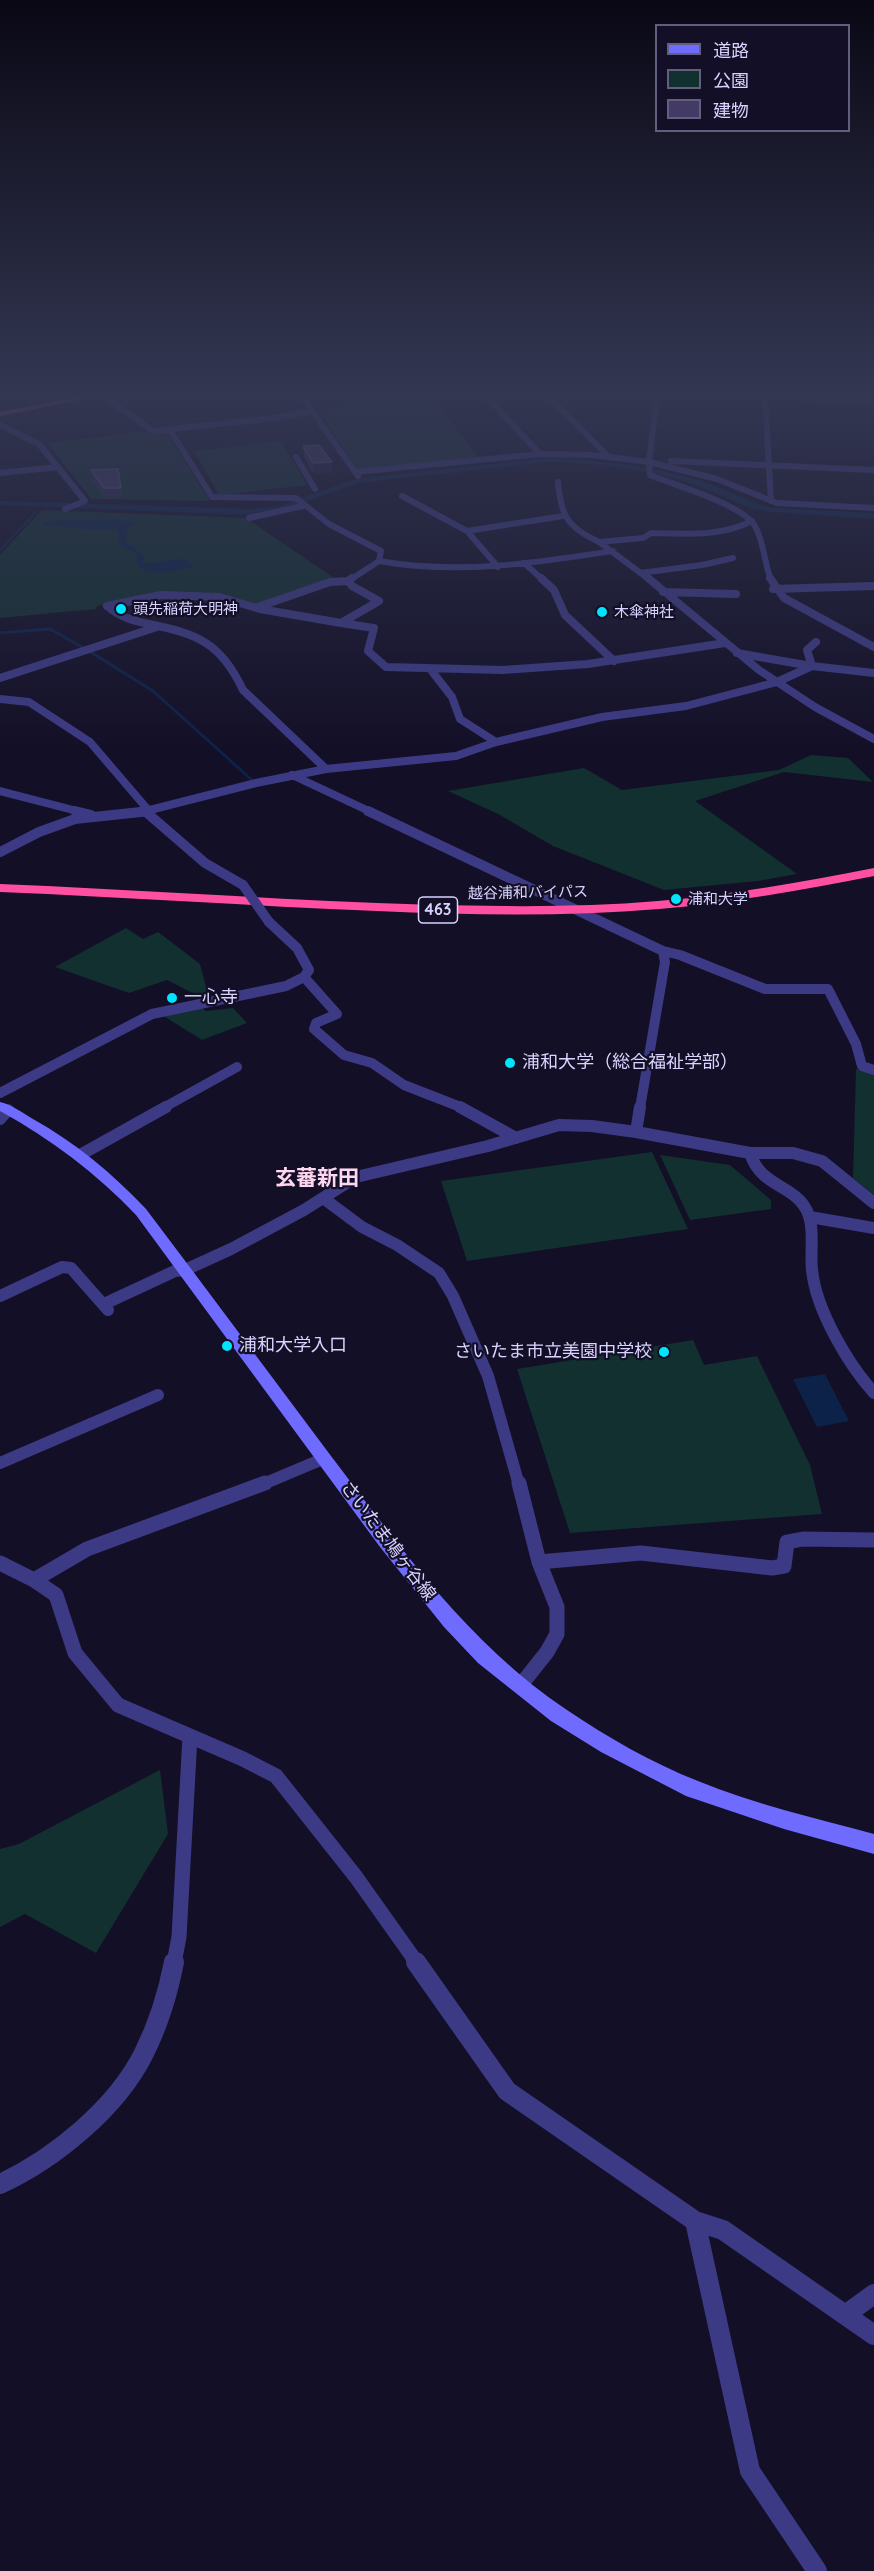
<!DOCTYPE html>
<meta charset="utf-8">
<style>
body{margin:0}
#map{position:relative;width:874px;height:2571px;overflow:hidden;background:#130f26;font-family:Quicksand,"Noto Sans JP",sans-serif}
canvas{display:block}
.legend{position:absolute;left:655px;top:24px;width:195px;height:108px;box-sizing:border-box;background:#130f26;border:2px solid #625e7d;margin:0;padding:8px 10px;list-style:none;font-size:18px;color:#d9d4ff}
.legend li{display:flex;align-items:center;gap:12px;height:30px}
.legend b{width:30px;border:2px solid #625e7d}
</style>
<div id="map">
<canvas width="874" height="2571"></canvas>
<ul class="legend">
<li><b style="height:8px;background:#6f6bff"></b>道路</li>
<li><b style="height:16px;background:#12302f"></b>公園</li>
<li><b style="height:16px;background:#433a66"></b>建物</li>
</ul>
</div>
<script>
const ctx = document.querySelector('canvas').getContext('2d');
ctx.lineJoin = 'round';
function paint(path, color) { ctx.fillStyle = color; ctx.fill(path, 'evenodd'); }
function stroke(path, color, width, dash) { ctx.strokeStyle = color; ctx.lineWidth = width; ctx.lineCap = dash ? 'butt' : 'round'; ctx.setLineDash(dash || []); ctx.stroke(path); }
function write(font, color, halo, rows, align = 'center') {
  ctx.font = font + ' Quicksand,"Noto Sans JP",sans-serif'; ctx.lineWidth = 4.5; ctx.setLineDash([]); ctx.textBaseline = 'middle'; ctx.strokeStyle = halo; ctx.fillStyle = color; for (const [text, x, y, turn = 0] of rows) {
    ctx.save(); ctx.translate(x, y); ctx.rotate((+turn || 0) * Math.PI / 180); ctx.textAlign = isNaN(turn) ? turn : align; if (halo) ctx.strokeText(text, 0, 0); ctx.fillText(text, 0, 0); ctx.restore();
  }
}
paint(new Path2D(`
 M435,401L478,457L357,470L318,409Z
 M145,431L151,433L166,432L210,501L91,499L48,443Z
 M281,441L307,485L219,495L194,451Z
 M42,510L246,518L337,580L256,605L229,597L142,596L97,606L96,609L0,618V555Z
 M811,755L848,758L873,782L784,772L695,801L797,874L758,881L664,890L553,846L498,814L448,791L584,768L622,790L779,770Z
 M126,928L143,939L158,932L200,964L208,994L204,999L167,980L129,993L55,967Z
 M199,1006L206,1011L233,1008L247,1023L202,1040L162,1015Z
 M856,1069L874,1073V1195L853,1178Z
 M652,1152L688,1229L467,1261L441,1181Z
 M660,1155L730,1165L771,1200V1209L690,1220Z
 M693,1340L704,1365L757,1356L810,1465L822,1514L570,1533L517,1369Z
 M160,1770L168,1834L96,1953L25,1914L0,1927V1849L19,1844Z`), '#12302f');
paint(new Path2D(`
 M114,519L134,522L133,525L126,530L129,534L126,536V542L144,556L143,563C158,566 183,551 194,567C177,570 148,580 136,563L138,559L136,553L120,545L117,530L68,528L55,525L41,526C54,515 94,523 114,519Z
 M825,1374L849,1421L817,1427L793,1379Z`), '#0c2248');
stroke(new Path2D(`
 M0,550L36,512`), '#0c2248', 2);
stroke(new Path2D(`
 M0,633L50,629L82,647
 M89,651L153,691L253,781`), '#0c2248', 3);
paint(new Path2D(`
 M548,458C600,460 649,466 698,480C724,488 746,502 772,508L874,513V519L772,512L750,508L696,485L658,474L604,465L548,462L357,483L283,510L250,515L0,505V501L250,509L279,506L356,479Z`), '#0c2248');
stroke(new Path2D(`
 M104,396L153,431L275,418L312,411L358,476
 M303,396L312,411
 M486,396L540,454L591,455L649,462L717,479L777,503L874,508
 M548,396L609,457
 M657,396L649,462L650,475C674,485 742,504 755,526C764,541 764,563 771,580
 M764,396L874,400
 M765,396L771,501
 M0,425L39,444L85,501L65,509
 M170,430L212,497L296,498L329,524L381,551L379,561L350,580
 M296,457L315,489
 M671,461L874,470
 M355,472L540,454
 M0,473L58,467
 M558,482C561,516 567,527 599,542
 M402,496L467,531L498,567
 M249,518L303,506
 M467,531L563,516
 M379,561C458,575 534,563 613,551
 M524,563L543,580
 M640,573L702,565L733,558
 M650,580L599,542L643,538L651,533C686,534 720,537 752,521`), '#3d3a85', 6);
stroke(new Path2D(`
 M352,578L348,581L352,586L379,601L341,623L374,628L368,651L386,667L503,670L588,664L725,643
 M541,578L554,590L565,615L614,661
 M648,578L759,670L815,707L874,739
 M770,578L784,598L874,647
 M773,589L874,586
 M663,592L736,594
 M107,606C120,617 133,621 149,624C198,634 221,643 243,690L326,769
 M107,606L161,595L219,597L260,609L341,623
 M258,607L330,582L348,581
 M737,653L811,666
 M812,666L807,650L816,642
 M431,670L452,697L460,719L496,742
 M0,678L157,627
 M0,699L29,702L90,742L149,811
 M292,775L371,812
 M0,791L81,812
 M142,812L256,783L326,769L456,756L496,742L602,717L686,706L777,682L812,666L874,673`), '#3d3a85', 8);
stroke(new Path2D(`
 M75,811L91,815
 M368,811L663,951L665,962L640,1108
 M146,812L205,863L243,885
 M0,852L39,832L75,819L150,811
 M663,951L680,955L765,989H828L856,1044L862,1066L874,1070
 M304,977L337,1014L316,1023L314,1029L344,1055L372,1063L404,1085L463,1108
 M0,1093L152,1014L286,986L304,977L309,970L297,948L269,922
 M163,1108L237,1067`), '#3d3a85', 10);
stroke(new Path2D(`
 M460,1107L516,1138
 M0,1119L8,1110
 M636,1132L640,1107
 M750,1153C761,1188 794,1184 807,1211C815,1228 810,1252 812,1270C816,1310 848,1364 874,1393
 M80,1155L166,1107
 M323,1198L362,1227L397,1245L439,1273L453,1296L488,1376L519,1485
 M810,1217L874,1228
 M0,1296L62,1267L71,1268L108,1310
 M104,1304L175,1271L185,1270L231,1249L304,1210L356,1177L488,1146L559,1125L592,1126L636,1132L750,1153H793L822,1161L874,1203
 M0,1463L158,1395
 M261,1485L325,1458`), '#3d3a85', 12);
stroke(new Path2D(`
 M519,1483L539,1562L557,1607V1634L547,1652L520,1686
 M539,1562L641,1553L772,1568L784,1566L787,1542L803,1539L874,1540
 M0,1563L34,1580L56,1595L75,1653L118,1705L243,1759L276,1776L356,1877L417,1963
 M34,1580L87,1549L265,1483
 M174,1963L179,1937L190,1736`), '#3d3a85', 15);
stroke(new Path2D(`
 M416,1962L507,2091L695,2221L723,2230L874,2335
 M0,2184C54,2159 117,2108 144,2053C158,2025 168,1993 174,1962
 M695,2221L750,2471L817,2571
 M845,2315L874,2294`), '#3d3a85', 20);
paint(new Path2D(`
 M0,1102C12,1105 23,1113 33,1119C76,1143 112,1173 146,1209C208,1291 269,1373 331,1456C401,1548 469,1645 567,1710C607,1737 652,1763 698,1781C754,1804 815,1818 874,1834V1854L784,1829L686,1796L601,1752L551,1721L478,1663L444,1627L380,1547L136,1215C96,1173 51,1139 0,1111Z`), '#6f6bff');
paint(new Path2D(`
 M83,396H99L0,416V412Z
 M874,868V876C802,890 731,903 659,909C565,917 470,915 377,911C251,906 126,897 0,892V884C126,889 251,898 377,903C470,906 565,909 658,901C731,895 802,882 874,868Z`), '#ff4fa3');
stroke(new Path2D(`
 M243,885L269,922`), '#3d3a85', 10);
paint(new Path2D(`
 M303,446L332,472L313,474L304,456Z
 M118,469L122,498L105,499L93,481L91,470Z`), '#312854');
paint(new Path2D(`
 M332,462V472L313,474V463Z`), '#1d163a');
const building = new Path2D(`
 M319,445L332,462L313,463L303,446Z
 M118,469L121,488H104L91,470Z`);
paint(building, '#433a66');
stroke(building, '#5a527e', 1.5);
const sky = ctx.createLinearGradient(0, 0, 0, 756);
sky.addColorStop(0, '#0a0815');
sky.addColorStop(0.52, '#333752');
sky.addColorStop(1, '#33375200');
ctx.fillStyle = sky;
ctx.fillRect(0, 0, 874, 756);
for (const [x, y, r, color] of [
 [121,609,6,"#00e5ff"],
 [602,612,6,"#00e5ff"],
 [676,899,6,"#00e5ff"],
 [172,998,6,"#00e5ff"],
 [510,1063,6,"#00e5ff"],
 [227,1346,6,"#00e5ff"],
 [664,1352,6,"#00e5ff"]
]) { const dot = new Path2D(); dot.arc(x, y, r, 0, 2 * Math.PI); ctx.fillStyle = color; ctx.fill(dot); stroke(dot, '#130f26', 2); }
write('15px', '#d9d4ff', '#130f26', [
 ["頭先稲荷大明神",133,609],
 ["木傘神社",614,612],
 ["浦和大学",688,899]
], 'left');
write('15px', '#d9d4ff', '#130f26', [
 ["越谷浦和バイパス",528,893,-1]
]);
for (const [x, y, w] of [
 [438,910,39]
]) { const box = new Path2D(); box.roundRect(x - w / 2, y - 13, w, 26, 4.5); ctx.fillStyle = '#130f26'; ctx.fill(box); stroke(box, '#d9d4ff', 1.5); }
write('bold 16px', '#d9d4ff', null, [
 ["463",438,910]
]);
write('18px', '#d9d4ff', '#130f26', [
 ["一心寺",184,998],
 ["浦和大学（総合福祉学部）",522,1063],
 ["浦和大学入口",239,1346],
 ["さいたま市立美園中学校",652,1352,"right"]
], 'left');
write('18px', '#d9d4ff', '#130f26', [
 ["さいたま鳩ヶ谷線",388,1541,53]
]);
write('bold 21px', '#ffd6f0', '#130f26', [
 ["玄蕃新田",317,1179]
]);
</script>
